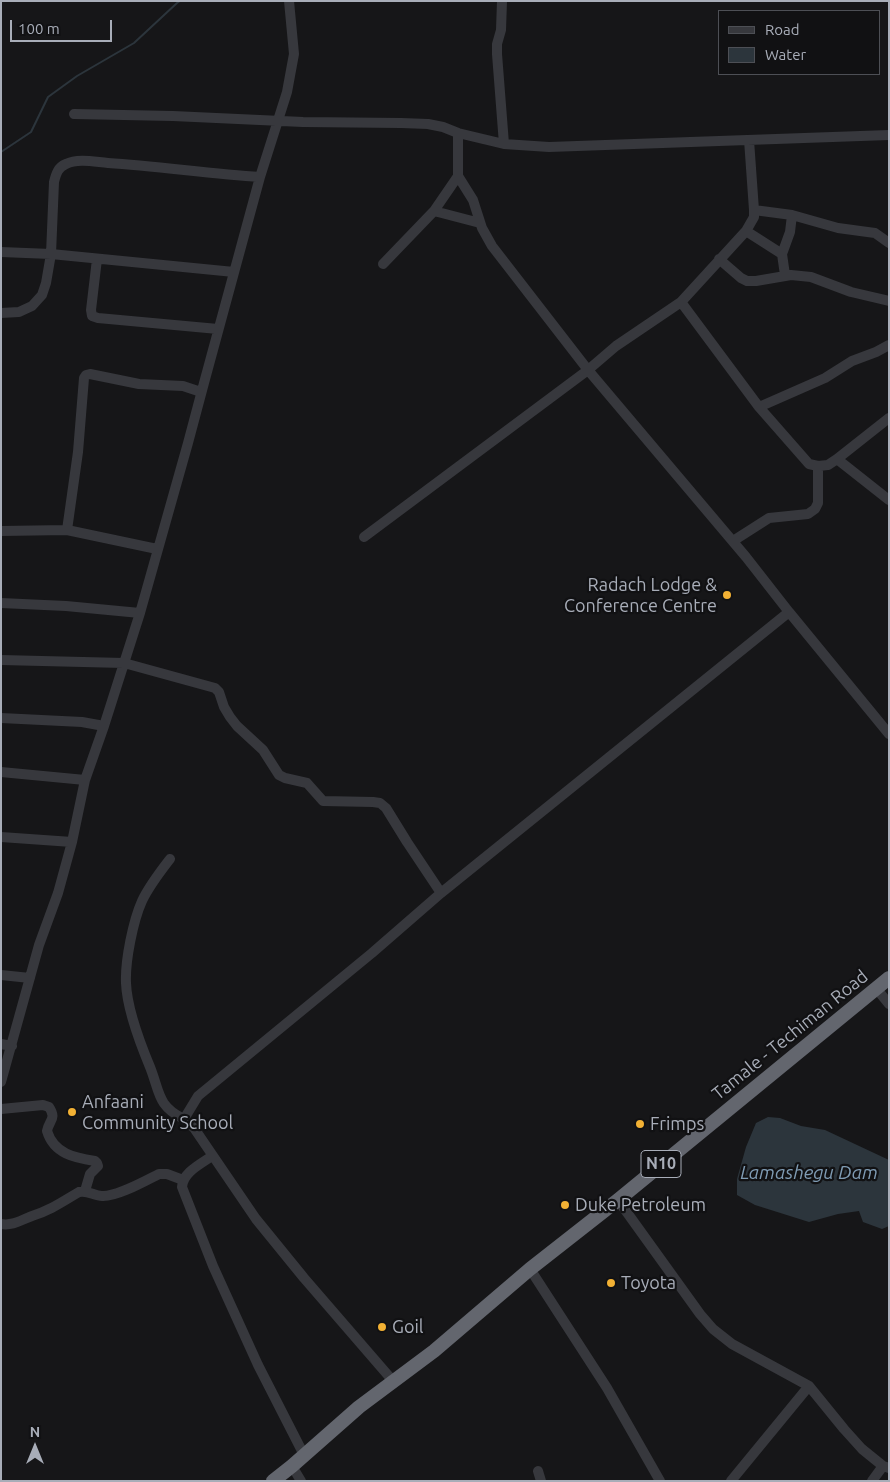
<!DOCTYPE html>
<style>
body{margin:0}
#map{position:relative;width:890px;height:1482px;overflow:hidden;background:#161618;font-family:Ubuntu,sans-serif}
canvas{display:block}
.frame{position:absolute;inset:0;border:2px solid #a8adb8;pointer-events:none}
.legend{position:absolute;left:718px;top:10px;width:162px;height:65px;box-sizing:border-box;background:#111113;border:1px solid #4d4f55;margin:0;padding:6px 9px;list-style:none;font-size:15px;color:#a8adb8}
.legend li{display:flex;align-items:center;gap:10px;height:25px}
.legend b{width:25px;border:1px solid #4d4f55}
.north{position:absolute;left:10px;top:1422px;width:50px;height:50px;-webkit-text-stroke:4px #111113;paint-order:stroke;rotate:0deg;font-size:14px;font-weight:700;line-height:20px;text-align:center;color:#a8adb8}
.north::after{content:'';display:block;margin:auto;width:18px;height:22px;background:#a8adb8;clip-path:polygon(50% 0,100% 100%,50% 72%,0 100%)}
.scale{position:absolute;left:10px;top:20px;width:102px;height:22px;box-sizing:border-box;border:2px solid #a8adb8;border-top:0;padding-left:6px;font-size:15px;line-height:18px;white-space:nowrap;color:#a8adb8;-webkit-text-stroke:4px #111113;paint-order:stroke}
</style>
<div id="map">
<canvas width="890" height="1482"></canvas>
<div class="frame"></div>
<ul class="legend">
<li><b style="height:6px;background:#37383d"></b>Road</li>
<li><b style="height:14px;background:#2c353c"></b>Water</li>
</ul>
<div class="north">N</div>
<div class="scale">100 m</div>
</div>
<script>
const ctx = document.querySelector('canvas').getContext('2d');
ctx.lineJoin = 'round';
function paint(path, color) { ctx.fillStyle = color; ctx.fill(path, 'evenodd'); }
function stroke(path, color, width, dash) { ctx.strokeStyle = color; ctx.lineWidth = width; ctx.lineCap = dash ? 'butt' : 'round'; ctx.setLineDash(dash || []); ctx.stroke(path); }
function write(font, color, halo, rows, align = 'center') {
  ctx.font = font + ' Ubuntu,sans-serif'; ctx.lineWidth = 4.5; ctx.setLineDash([]); ctx.textBaseline = 'middle'; ctx.strokeStyle = halo; ctx.fillStyle = color; for (const [text, x, y, turn = 0] of rows) {
    ctx.save(); ctx.translate(x, y); ctx.rotate((+turn || 0) * Math.PI / 180); ctx.textAlign = isNaN(turn) ? turn : align; if (halo) ctx.strokeText(text, 0, 0); ctx.fillText(text, 0, 0); ctx.restore();
  }
}
paint(new Path2D(`
 M768,1117L780,1118L801,1126L825,1130L889,1160V1226L882,1229L863,1222L859,1211L838,1214L809,1222L755,1205L737,1195V1179L746,1147L756,1123Z`), '#2c353c');
stroke(new Path2D(`
 M1,152L31,132L48,97L77,76L134,43L177,3L180,1`), '#2c353c', 2);
stroke(new Path2D(`
 M502,1L501,30L497,44V54L504,144
 M74,114L173,116L303,122L401,123L428,124L443,127L458,133L504,144L549,147L889,135
 M458,133V176L473,200L482,228L492,246L588,370L746,557L789,612L889,734
 M754,210L792,215L838,228L875,233L889,243
 M434,211L480,223
 M746,231L782,254
 M1,252L51,254L234,272
 M97,259L91,310L92,316L98,318L218,329
 M719,259L741,278L747,281H756L791,275L811,277L851,292L889,301
 M383,264L434,211L458,176
 M785,275L782,254L790,232L792,215
 M681,302L759,407L809,464L818,466L828,465L837,459L889,418
 M1,313L19,312L32,306L42,295L46,283L51,254L54,182C56,174 58,167 66,164C78,158 95,162 108,163C159,166 209,174 260,177
 M759,407L825,378L852,361L876,352L889,345
 M837,459L889,500
 M67,530L78,452L84,378L86,375L90,374L139,384L183,386L201,392
 M1,531L67,530L157,549
 M364,537L588,370L616,346L681,302L746,231L754,217V210L749,140
 M733,541L769,518L808,514L815,509L818,503V466
 M1,603L66,606L140,613
 M1,660L124,663L215,688L219,692L224,707L230,717L237,726L263,750L279,775L285,778L307,783L323,801L373,802L380,803L386,808L407,842L441,893
 M1,718L82,722L104,726
 M1,772L85,780
 M1,837L72,842
 M170,859C160,872 149,886 142,901C133,921 125,961 126,983C127,1009 140,1043 150,1067C160,1092 157,1106 184,1119
 M1,975L30,978
 M876,988L889,1004
 M1,1044L12,1046
 M1,1082L39,945L58,893L72,842L85,780L104,726L140,613L188,443L204,383L260,177L287,92L294,54L289,1
 M1,1109L43,1105L49,1107C57,1119 49,1120 47,1131C54,1154 75,1158 95,1161L97,1163L98,1166L90,1174L85,1191
 M212,1156C201,1164 183,1172 182,1187L213,1266L258,1365L304,1455
 M618,1200L700,1314L713,1329L732,1344L809,1386L844,1429L862,1449L883,1466L889,1468
 M1,1224C13,1226 21,1220 32,1216C51,1210 62,1202 79,1192C88,1190 94,1196 102,1196C117,1197 145,1181 159,1174H167L183,1180
 M530,1269L607,1388L660,1481
 M393,1381L304,1278L256,1219L194,1128L184,1119L198,1096L372,953L441,893L789,612
 M292,1466L301,1481
 M538,1471L541,1481
 M731,1481L809,1386
 M872,1481L883,1466`), '#37383d', 10);
stroke(new Path2D(`
 M273,1481L292,1466L359,1407L434,1351L530,1269L618,1200L889,978`), '#63666e', 14);
for (const [x, y, r, color] of [
 [727,595,5,"#f2b134"],
 [72,1112,5,"#f2b134"],
 [640,1124,5,"#f2b134"],
 [565,1205,5,"#f2b134"],
 [611,1283,5,"#f2b134"],
 [382,1327,5,"#f2b134"]
]) { const dot = new Path2D(); dot.arc(x, y, r, 0, 2 * Math.PI); ctx.fillStyle = color; ctx.fill(dot); stroke(dot, '#111113', 2); }
for (const [x, y, w] of [
 [661,1164,40]
]) { const box = new Path2D(); box.roundRect(x - w / 2, y - 13.5, w, 27, 4); ctx.fillStyle = '#111113'; ctx.fill(box); stroke(box, '#a8adb8', 1); }
write('bold 16px', '#a8adb8', null, [
 ["N10",661,1164]
]);
write('18px', '#a8adb8', '#111113', [
 ["Radach Lodge &",717,585,"right"],
 ["Conference Centre",717,606,"right"],
 ["Anfaani",82,1102],
 ["Community School",82,1123],
 ["Frimps",650,1124],
 ["Duke Petroleum",575,1205],
 ["Toyota",621,1283],
 ["Goil",392,1327]
], 'left');
write('18px', '#a8adb8', '#111113', [
 ["Tamale - Techiman Road",790,1035,-39]
]);
write('italic 19px', '#7f9bb3', '#111113', [
 ["Lamashegu Dam",809,1173]
]);
</script>
